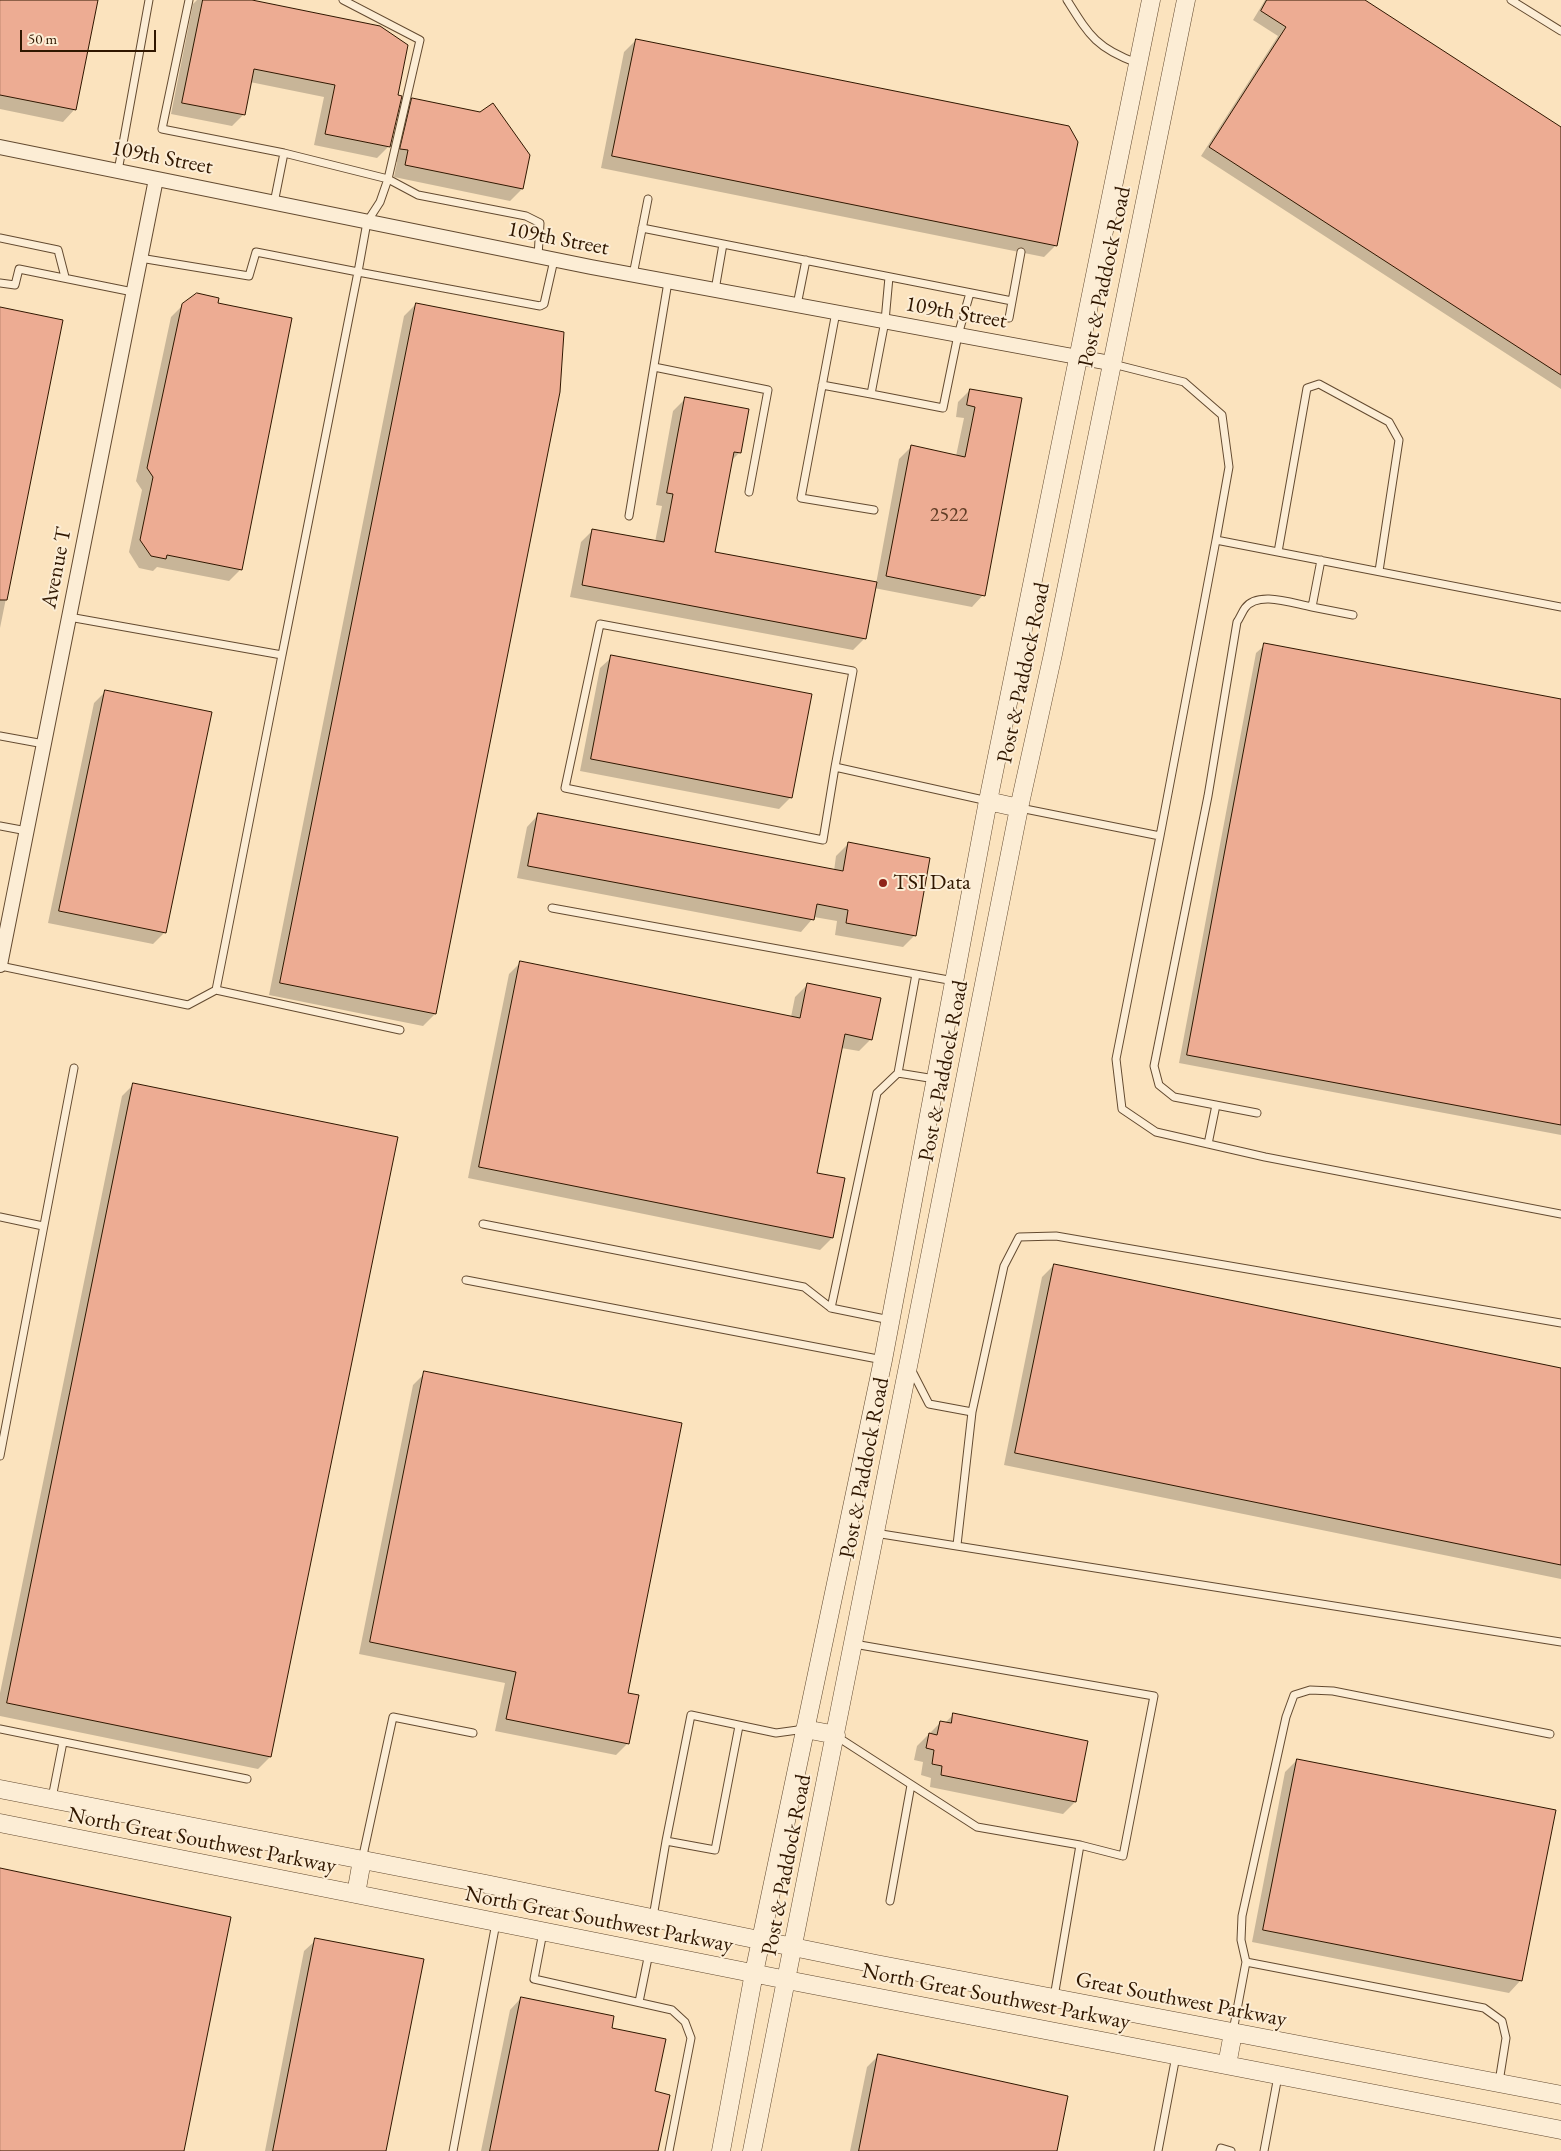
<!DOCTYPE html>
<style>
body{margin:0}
#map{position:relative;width:1561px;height:2151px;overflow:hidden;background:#fbe3be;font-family:"EB Garamond",serif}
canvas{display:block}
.scale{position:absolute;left:20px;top:30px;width:136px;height:22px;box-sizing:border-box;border:2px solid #301700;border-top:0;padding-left:6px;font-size:15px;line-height:18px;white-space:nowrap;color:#301700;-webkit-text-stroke:4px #fcedd5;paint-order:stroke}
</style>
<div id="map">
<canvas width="1561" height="2151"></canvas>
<div class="scale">50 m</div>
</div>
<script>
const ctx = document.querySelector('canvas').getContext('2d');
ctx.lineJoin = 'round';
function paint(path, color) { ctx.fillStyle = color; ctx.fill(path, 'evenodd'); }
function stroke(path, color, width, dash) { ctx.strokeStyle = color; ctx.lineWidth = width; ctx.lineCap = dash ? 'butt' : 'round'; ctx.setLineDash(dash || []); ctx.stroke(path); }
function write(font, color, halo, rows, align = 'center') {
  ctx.font = font + ' "EB Garamond",serif'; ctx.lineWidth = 4; ctx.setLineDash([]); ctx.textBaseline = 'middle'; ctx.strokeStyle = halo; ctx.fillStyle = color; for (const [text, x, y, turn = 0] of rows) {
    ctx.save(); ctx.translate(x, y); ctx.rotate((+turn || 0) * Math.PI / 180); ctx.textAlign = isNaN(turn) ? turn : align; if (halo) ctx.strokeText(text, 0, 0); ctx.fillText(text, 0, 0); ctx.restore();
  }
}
paint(new Path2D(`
 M0,0H96L74,110L63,122L0,109Z
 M197,0H246L397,96L389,146L377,158L314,145L324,97L250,82L244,114L232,126L171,114L193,4Z
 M1265,0H1362L1561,128V389L1201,156L1278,36L1253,20Z
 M636,40L1056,245L1044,257L601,168L624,52Z
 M412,99L529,155L522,189L510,201L394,177L397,162L389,160L401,111Z
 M217,304L241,569L229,581L157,567L153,571L139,568L129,552L142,490L136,481L171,317L183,305Z
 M416,304L435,1014L423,1026L269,995L404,316Z
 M0,309L62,321L0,628Z
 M970,390L1021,399L983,595L972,607L874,588L865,638L853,650L570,597L581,542L593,530L655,542L662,506L656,505L673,411L685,399L740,452L731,461L714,553L876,584L899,459L911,447L956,456L964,418L956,417L958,402Z
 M1265,645L1561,700V1135L1179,1063L1256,653Z
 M612,657L791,797L779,809L580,771L600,668Z
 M106,691L165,932L153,944L48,923L94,703Z
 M538,815L834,871L836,856L848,844L915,935L903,947L835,935L837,921L814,917L801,932L517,878L527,827Z
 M521,962L791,1017L795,997L807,985L871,1039L859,1051L841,1048L816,1174L832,1238L820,1250L468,1178L509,974Z
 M134,1084L270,1757L258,1769L0,1716V1693L122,1096Z
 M1054,1265L1561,1369V1579L1004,1465L1042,1277Z
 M425,1373L627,1694L628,1743L616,1755L495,1731L505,1683L359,1654L413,1385Z
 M953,1715L1075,1802L1063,1814L930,1787L931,1778L921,1775L923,1762L914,1760L917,1746L941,1722L945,1723Z
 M1297,1760L1520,1981L1509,1993L1252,1942L1285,1772Z
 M316,1940L385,2151H265L304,1951Z
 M521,1998L610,2029L653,2092L657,2151H481L510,2010Z
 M879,2055L1056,2151H850L867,2067Z`), '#0003');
const building = new Path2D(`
 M0,0H98L76,110L0,95Z
 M203,0H252L380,26L408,45L398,95L402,96L390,147L325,134L335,85L254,69L245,115L182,103Z
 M1267,0H1365L1561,127V375L1209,147L1286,27L1261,11Z
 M636,39L1069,126L1078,142L1057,246L612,156Z
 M412,98L480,112L493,103L530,155L523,189L405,165L408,150L400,149Z
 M197,293L219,298L218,303L292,318L242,570L167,555L166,559L151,556L140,540L153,477L147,468L182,304Z
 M416,303L564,332L560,392L436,1014L280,983Z
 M0,307L63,320L7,600H0Z
 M970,389L1022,398L985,596L886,576L911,445L965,457L975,407L967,405Z
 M685,397L749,409L741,453L734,452L715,552L877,582L866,639L582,585L592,529L664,542L673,494L667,493Z
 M1264,643L1561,699V1125L1187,1055Z
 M611,655L812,694L792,798L591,759Z
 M105,690L212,712L166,933L59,911Z
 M538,813L843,871L848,842L930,858L916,936L846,923L848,910L817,904L814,920L528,866Z
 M520,961L800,1018L807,983L881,998L872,1040L845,1034L817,1173L845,1178L833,1238L479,1167Z
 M133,1083L398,1137L271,1757L7,1703Z
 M1054,1264L1561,1368V1565L1015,1453Z
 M424,1371L682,1423L628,1693L639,1695L629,1744L506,1719L516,1672L370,1642Z
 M953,1713L1088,1741L1076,1802L941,1775L942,1766L932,1764L934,1750L926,1748L929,1733L937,1735L940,1721L951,1723Z
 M1297,1759L1556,1810L1522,1981L1263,1930Z
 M0,1868L231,1917L184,2151H0Z
 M315,1938L424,1959L386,2151H273Z
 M521,1997L614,2016L612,2028L666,2039L655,2091L670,2095L658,2151H490Z
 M878,2054L1068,2096L1057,2151H859Z`);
paint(building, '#edac93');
stroke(building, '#301700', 1);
const service = new Path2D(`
 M189,0L162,129L284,153
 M343,0L420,40L388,179L380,202L367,222L358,272L540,306L544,304L554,260
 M1067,0C1089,35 1096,48 1137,63
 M1511,0L1561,31
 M118,171L149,0
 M274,203L284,153L388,179L418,195L526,216L540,223L538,257
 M642,228L1012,301
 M0,238L58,250L65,277
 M140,258L249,276L256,252L358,272L282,655
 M633,275L648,199
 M889,277L885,321L871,394L943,408L958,335L970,293
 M0,283L15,285L19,269L133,292
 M715,290L723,244
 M797,305L806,260
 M836,312L801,498L874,510
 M1009,318L1021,252
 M1113,364L1184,382L1222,415L1229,467L1216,540L1561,607
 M654,367L768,390L749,492
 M822,385L871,394
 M629,516L668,282
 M1278,552L1307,388L1319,384L1389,422L1399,440L1379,571
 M1321,560L1312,607L1353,615
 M0,736L44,744
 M835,767L853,671L600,624L565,788L823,840L835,767L988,801
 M1020,808L1160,836L1216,540
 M0,826L27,831
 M1160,836L1116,1059L1122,1109L1156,1132L1265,1157L1561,1214
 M552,908L954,981
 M0,966L188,1005L216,990L282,655L69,617
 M916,974L898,1073L935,1079
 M216,990L400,1030
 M1257,1113L1174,1097L1159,1085L1154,1066L1208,796L1237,622C1240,618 1242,612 1245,608C1258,590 1294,604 1312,607
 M1208,1144L1216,1105
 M0,1217L43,1226
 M483,1224L804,1287L831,1308
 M466,1280L883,1360
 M890,1320L831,1308L877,1093L898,1073
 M911,1369L929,1404L972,1412L1004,1266L1019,1237L1056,1236L1561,1323
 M0,1456L74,1068
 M875,1533L1561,1642
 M957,1545L972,1412
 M854,1644L1154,1696L1123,1856L1080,1845
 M739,1726L715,1850L666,1841L691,1715L776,1733L805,1729
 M0,1729L247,1779
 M836,1736L977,1827L1080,1845L1054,1997
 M52,1798L63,1742
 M362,1860L393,1717L473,1733
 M890,1901L911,1785
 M653,1917L666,1841
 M543,1932L534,1979L672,2010L685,2022L691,2038L669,2151
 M1246,1962L1241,1940L1242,1916L1286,1717L1294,1695L1310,1690L1333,1691L1550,1734
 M639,2002L649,1953
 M1233,2031L1246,1962L1484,2008L1502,2021L1506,2038L1499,2082
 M453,2151L496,1923
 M1158,2151L1176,2056
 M1220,2151L1221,2148L1231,2151
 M1264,2151L1278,2076`);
const minor = new Path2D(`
 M0,147L591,267L1110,363
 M0,965L156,179`);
const tertiary = new Path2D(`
 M988,801L1019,808
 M805,1729L836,1735
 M0,1789L486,1884L876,1964L1561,2095
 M0,1823L787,1980L1561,2130
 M356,1894L362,1860
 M1227,2065L1233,2033
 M721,2151L754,1973L883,1360L988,801L1151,0
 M752,2151L1019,808L1053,654L1186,0`);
stroke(service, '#634a30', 9);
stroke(minor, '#634a30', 16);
stroke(tertiary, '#634a30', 19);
stroke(service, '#fcedd5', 7);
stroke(minor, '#fcedd5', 14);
stroke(tertiary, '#fcedd5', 18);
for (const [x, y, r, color] of [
 [883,883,5,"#8f2418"]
]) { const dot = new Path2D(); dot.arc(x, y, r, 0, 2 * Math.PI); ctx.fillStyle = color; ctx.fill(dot); stroke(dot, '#fcedd5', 2); }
write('20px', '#5f3c25', null, [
 ["2522",949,516]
]);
write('22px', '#301700', '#fcedd5', [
 ["109th Street",162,158,11],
 ["109th Street",558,239,11],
 ["Post & Paddock Road",1105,277,-78],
 ["109th Street",956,313,10],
 ["Avenue T",57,568,-79],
 ["Post & Paddock Road",1024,673,-78],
 ["Post & Paddock Road",944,1071,-79],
 ["Post & Paddock Road",865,1468,-79],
 ["North Great Southwest Parkway",202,1841,11],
 ["Post & Paddock Road",787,1865,-79],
 ["North Great Southwest Parkway",599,1920,11],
 ["North Great Southwest Parkway",996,1997,11],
 ["Great Southwest Parkway",1181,2000,11]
]);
write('22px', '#301700', '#fcedd5', [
 ["TSI Data",893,883]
], 'left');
</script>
